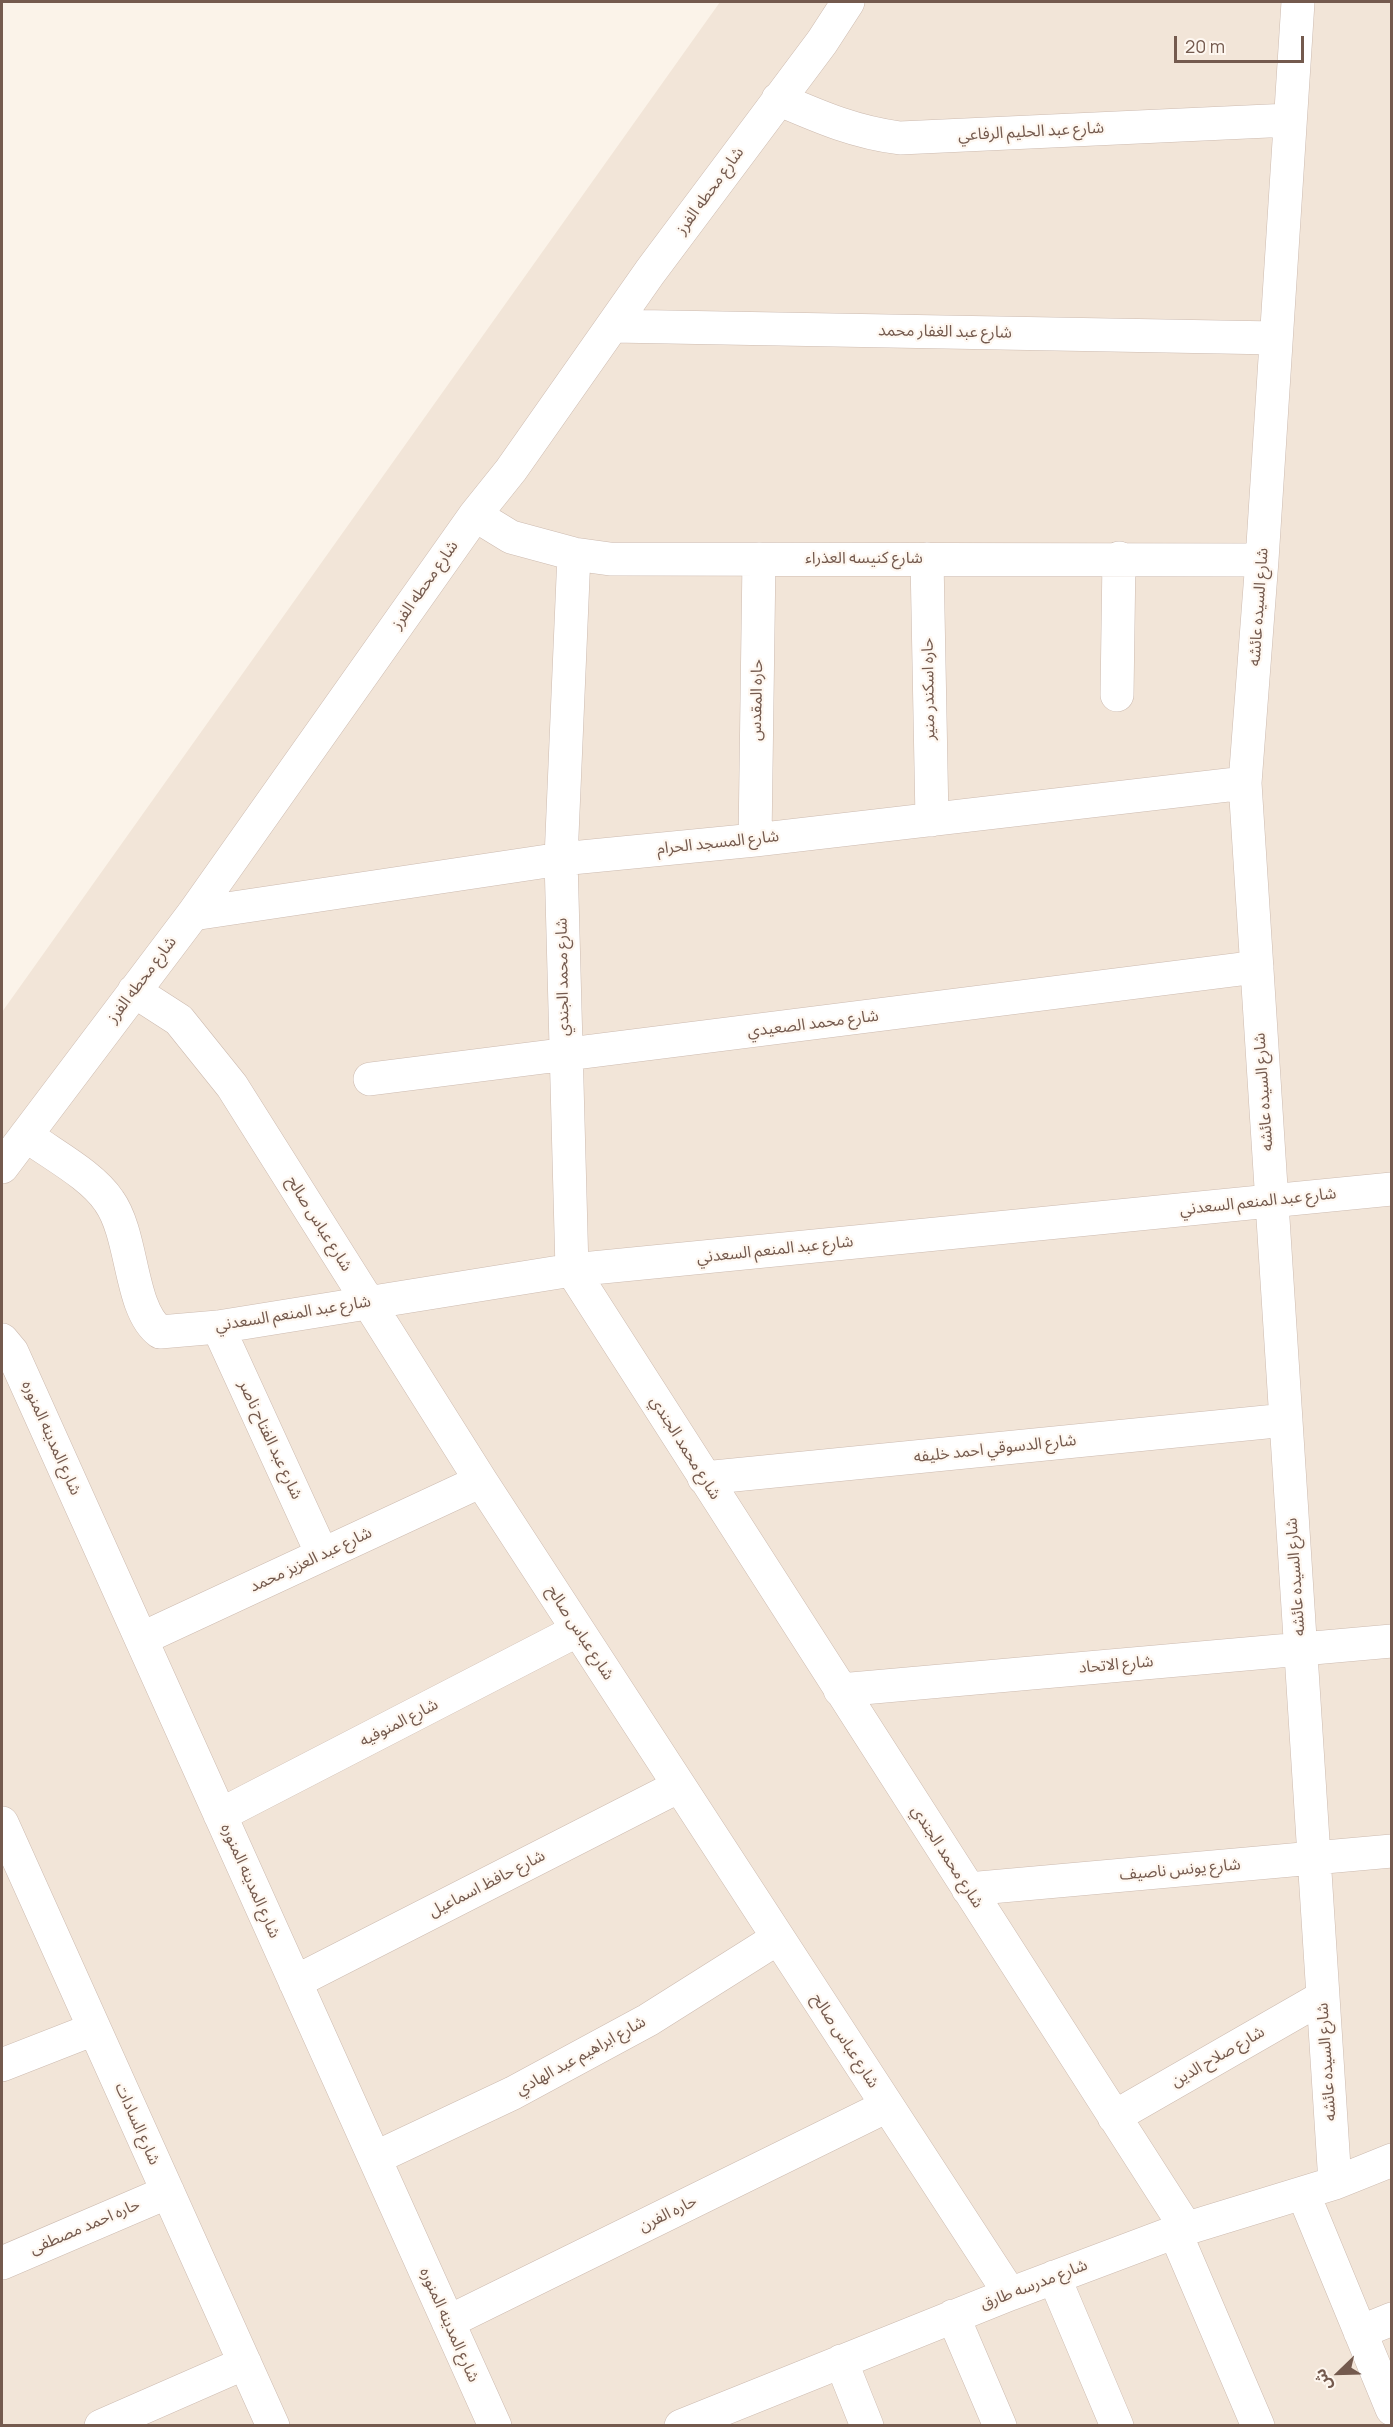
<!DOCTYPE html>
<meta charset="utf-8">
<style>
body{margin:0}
#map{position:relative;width:1393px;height:2427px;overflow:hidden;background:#fbf3e9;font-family:Manrope,"Noto Sans Arabic",sans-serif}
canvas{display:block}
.frame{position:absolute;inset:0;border:3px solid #745a4e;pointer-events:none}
.north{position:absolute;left:1309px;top:2343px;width:60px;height:60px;-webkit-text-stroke:4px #fef7f0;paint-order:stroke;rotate:247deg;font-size:16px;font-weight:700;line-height:24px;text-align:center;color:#745a4e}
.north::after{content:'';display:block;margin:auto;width:21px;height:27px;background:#745a4e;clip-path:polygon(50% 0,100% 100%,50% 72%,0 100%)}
.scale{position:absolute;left:1174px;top:36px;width:130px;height:27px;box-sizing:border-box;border:3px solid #745a4e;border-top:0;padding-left:8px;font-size:18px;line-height:21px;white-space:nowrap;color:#745a4e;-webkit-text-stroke:4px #fef7f0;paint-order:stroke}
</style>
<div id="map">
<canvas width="1393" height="2427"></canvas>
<div class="frame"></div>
<div class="north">ش</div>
<div class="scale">20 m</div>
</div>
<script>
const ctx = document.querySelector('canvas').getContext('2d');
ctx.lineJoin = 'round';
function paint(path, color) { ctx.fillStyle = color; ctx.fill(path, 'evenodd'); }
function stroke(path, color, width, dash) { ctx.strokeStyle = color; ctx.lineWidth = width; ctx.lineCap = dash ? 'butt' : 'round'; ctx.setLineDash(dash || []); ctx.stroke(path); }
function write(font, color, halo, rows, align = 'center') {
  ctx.font = font + ' Manrope,"Noto Sans Arabic",sans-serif'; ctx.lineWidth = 4.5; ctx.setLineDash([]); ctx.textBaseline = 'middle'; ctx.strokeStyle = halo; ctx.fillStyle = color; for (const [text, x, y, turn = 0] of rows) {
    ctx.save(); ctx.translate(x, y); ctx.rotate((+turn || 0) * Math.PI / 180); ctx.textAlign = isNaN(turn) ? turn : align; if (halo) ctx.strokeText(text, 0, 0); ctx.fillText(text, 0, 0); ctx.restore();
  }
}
paint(new Path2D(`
 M720,2H1391V2425L2,2426V1012Z`), '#f2e5d8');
const minor = new Path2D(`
 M1298,2L1262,560L1245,783L1335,2183
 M778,99C820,117 854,132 900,138L1290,120
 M613,326L1276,338
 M475,515L511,537L574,554L610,559L1262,560
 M574,554L561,859L572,1270L1186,2228
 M927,559L932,820
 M1117,695L1119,558
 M755,840L759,559
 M193,914L561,859L755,840L1245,783
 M134,991L179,1020L232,1086L481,1481L1010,2294
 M370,1079L1257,967
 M26,1135C51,1154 92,1175 109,1201C134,1236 129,1309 160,1332L218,1327L572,1270L1392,1189
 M2,1167L193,914L475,515L511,470L650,272L822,42L848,2
 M218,1327L322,1554
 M2,1340L12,1352L495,2426
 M704,1478L1286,1420
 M141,1639L481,1481
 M840,1690L1392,1641
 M220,1815L578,1630
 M2,1823L273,2426
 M968,1889L1392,1851
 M295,1982L679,1786
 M2,2065L94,2029
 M1114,2117L1323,1997
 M375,2158L513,2093L648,2020L778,1938
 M1303,2193L1392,2409
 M1175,2232L1258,2426
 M2,2263L168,2192
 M1054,2277L1117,2426
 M953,2316L1000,2426
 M448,2322L887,2106
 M1360,2332L1392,2319
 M841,2361L867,2426
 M101,2426L245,2363
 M681,2426L1010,2294L1175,2232L1335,2183L1392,2160`);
stroke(minor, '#cdbbb0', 34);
stroke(minor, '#fff', 33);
write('16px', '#745a4e', '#fef7f0', [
 ["شارع عبد الحليم الرفاعي",1031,132,-3],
 ["شارع محطه الفرز",710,191,-54],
 ["شارع عبد الغفار محمد",945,332,1],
 ["شارع كنيسه العذراء",864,559],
 ["شارع محطه الفرز",425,585,-55],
 ["شارع السيده عائشه",1259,607,-86],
 ["حاره اسكندر منير",929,689,-91],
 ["حاره المقدس",757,700,-89],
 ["شارع المسجد الحرام",718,843,-6],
 ["شارع محمد الجندي",563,977,-91],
 ["شارع محطه الفرز",142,980,-53],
 ["شارع محمد الصعيدي",813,1024,-7],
 ["شارع السيده عائشه",1264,1092,-94],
 ["شارع عبد المنعم السعدني",1258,1202,-6],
 ["شارع عباس صالح",319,1224,58],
 ["شارع عبد المنعم السعدني",775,1250,-6],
 ["شارع عبد المنعم السعدني",293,1314,-9],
 ["شارع المدينه المنوره",51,1438,66],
 ["شارع عبد الفتاح ناصر",270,1440,65],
 ["شارع محمد الجندي",685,1448,58],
 ["شارع الدسوقي احمد خليفه",995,1449,-6],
 ["شارع عبد العزيز محمد",311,1560,-25],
 ["شارع السيده عائشه",1296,1577,-94],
 ["شارع عباس صالح",580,1633,57],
 ["شارع الاتحاد",1116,1665,-5],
 ["شارع المنوفيه",399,1723,-27],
 ["شارع محمد الجندي",947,1857,57],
 ["شارع يونس ناصيف",1180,1870,-5],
 ["شارع المدينه المنوره",250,1881,66],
 ["شارع حافظ اسماعيل",487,1884,-27],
 ["شارع عباس صالح",845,2041,57],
 ["شارع ابراهيم عبد الهادي",581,2056,-29],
 ["شارع صلاح الدين",1218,2057,-30],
 ["شارع السيده عائشه",1327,2062,-94],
 ["شارع السادات",137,2124,66],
 ["حاره الفرن",668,2214,-26],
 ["حاره احمد مصطفى",85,2227,-23],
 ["شارع مدرسه طارق",1034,2285,-21],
 ["شارع المدينه المنوره",449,2325,66]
]);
</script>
